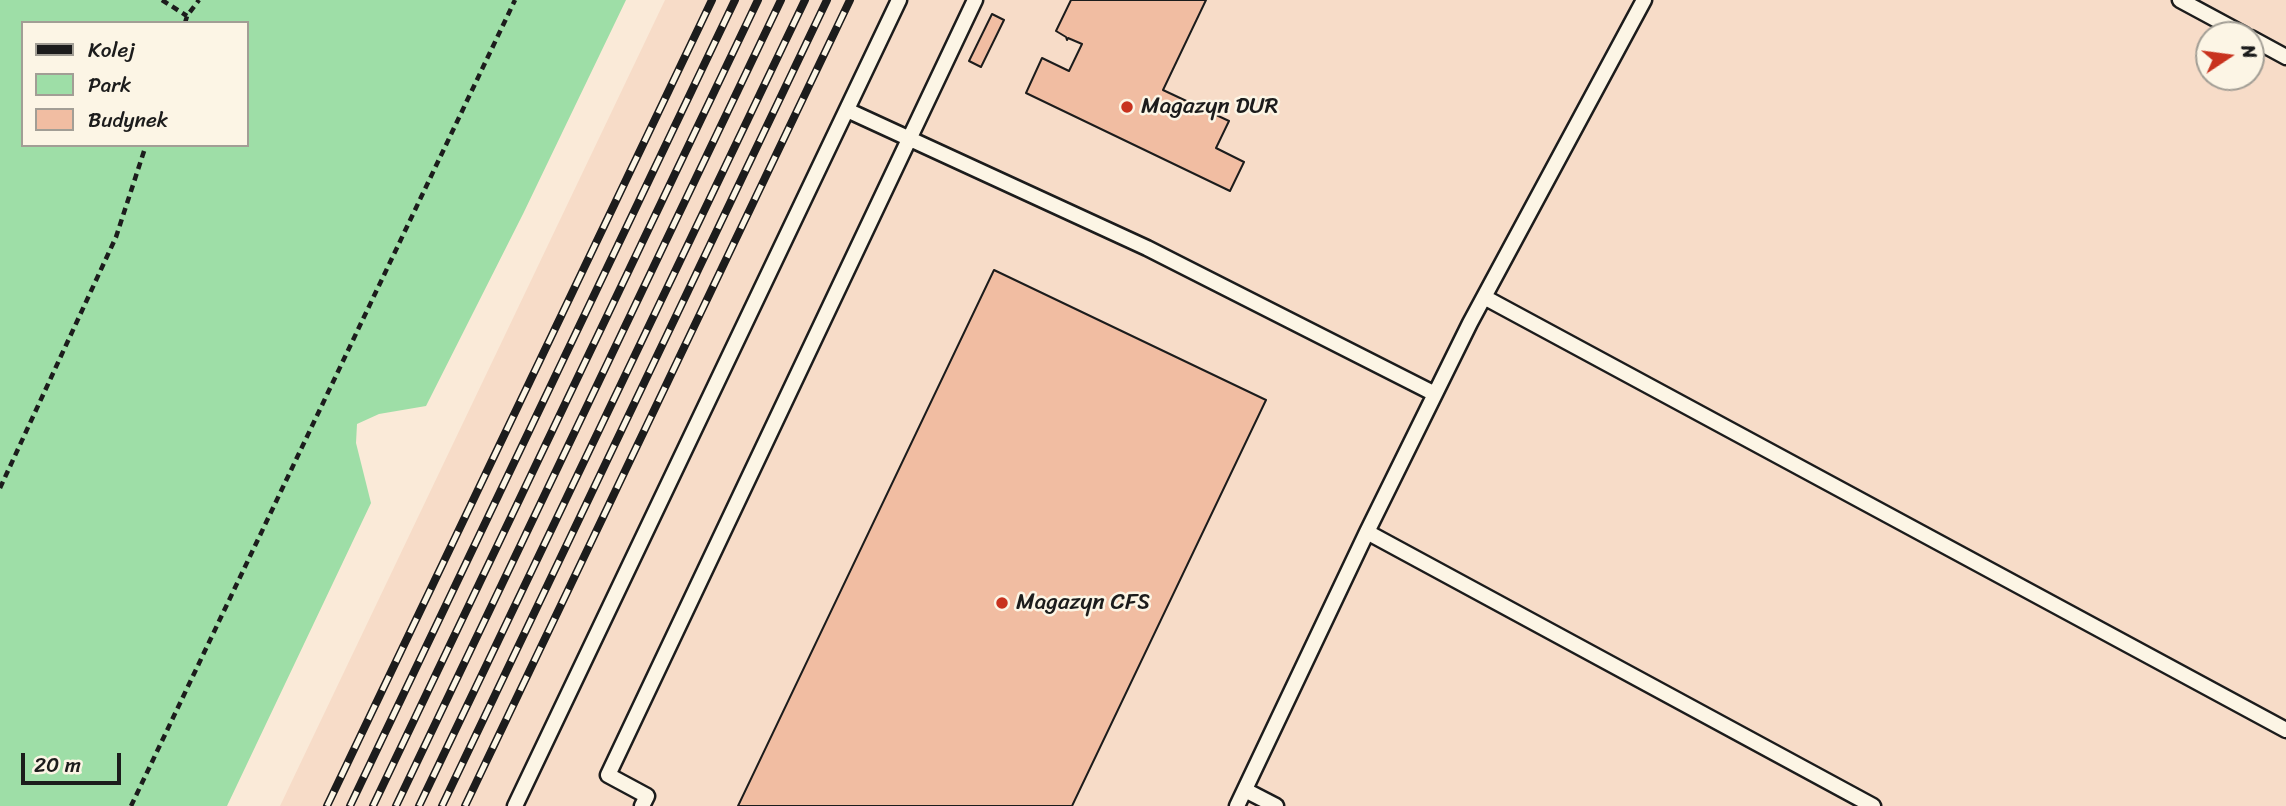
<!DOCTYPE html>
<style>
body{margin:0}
#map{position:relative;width:2286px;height:806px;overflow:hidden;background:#faead8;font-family:Sriracha,sans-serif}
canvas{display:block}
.legend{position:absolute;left:21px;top:21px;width:228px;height:126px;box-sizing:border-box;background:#fcf5e5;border:2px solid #a29e95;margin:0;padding:9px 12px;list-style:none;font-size:21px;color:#1c1c1c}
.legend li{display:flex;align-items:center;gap:14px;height:35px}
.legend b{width:35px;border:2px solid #a29e95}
.north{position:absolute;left:2195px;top:21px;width:70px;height:70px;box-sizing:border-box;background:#fcf5e5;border:2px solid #a29e95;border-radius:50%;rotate:77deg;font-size:19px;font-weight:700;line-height:28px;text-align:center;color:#1c1c1c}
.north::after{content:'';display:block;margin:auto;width:24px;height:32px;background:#c8321e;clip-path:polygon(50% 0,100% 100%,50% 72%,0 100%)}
.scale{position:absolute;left:21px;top:753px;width:100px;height:32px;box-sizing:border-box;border:4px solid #1c1c1c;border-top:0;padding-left:9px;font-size:21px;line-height:24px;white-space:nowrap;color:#1c1c1c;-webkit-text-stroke:5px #fcf5e5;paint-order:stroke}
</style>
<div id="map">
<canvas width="2286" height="806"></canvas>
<ul class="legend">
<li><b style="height:9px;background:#1c1c1c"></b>Kolej</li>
<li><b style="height:19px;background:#9edea7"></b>Park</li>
<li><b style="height:19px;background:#f1bda2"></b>Budynek</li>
</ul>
<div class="north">N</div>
<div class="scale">20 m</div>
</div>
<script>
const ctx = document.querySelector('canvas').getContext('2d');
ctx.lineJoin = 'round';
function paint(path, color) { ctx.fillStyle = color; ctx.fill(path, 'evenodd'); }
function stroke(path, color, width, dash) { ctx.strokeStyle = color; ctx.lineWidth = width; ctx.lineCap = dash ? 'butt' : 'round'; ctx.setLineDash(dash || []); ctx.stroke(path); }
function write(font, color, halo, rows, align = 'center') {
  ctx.font = font + ' Sriracha,sans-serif'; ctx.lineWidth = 5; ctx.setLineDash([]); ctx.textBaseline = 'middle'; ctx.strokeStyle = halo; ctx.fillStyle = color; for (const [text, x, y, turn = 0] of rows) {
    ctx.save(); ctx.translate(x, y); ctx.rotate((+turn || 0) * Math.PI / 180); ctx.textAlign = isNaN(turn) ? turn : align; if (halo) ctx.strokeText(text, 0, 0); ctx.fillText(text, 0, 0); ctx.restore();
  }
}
paint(new Path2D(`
 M665,0H2286V806H280ZM2209,35H2251V77H2209Z`), '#f7dcc8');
paint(new Path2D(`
 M0,0H626L523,214L426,406L379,414L357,424L356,443L371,503L227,806H0ZM23,23H247V145H23Z`), '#9edea7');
const building = new Path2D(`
 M1071,0H1206L1163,90L1229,121L1216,148L1244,162L1230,191L1026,93L1042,58L1069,71L1082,44L1068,38L1067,40L1066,37L1056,31Z
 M992,14L1004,20L981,67L969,61Z
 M994,270L1266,400L1072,806H738Z`);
paint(building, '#f1bda2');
stroke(building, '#1c1c1c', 2);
const lane = new Path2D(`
 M2180,0L2245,35
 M2251,38L2286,57
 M847,110L1147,248L1435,394
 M1484,297L2286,730
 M1367,532L1873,806
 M1245,790L1276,806
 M515,806L899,0
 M642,806L647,796L608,775L975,0
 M1237,806L1367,532L1470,323L1644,0`);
stroke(lane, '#1c1c1c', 19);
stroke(new Path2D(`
 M162,0L187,16
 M185,23L187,16L199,0
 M0,488L116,237L146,145
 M131,806L515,0`), '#1c1c1c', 4.5, [7, 5]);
stroke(lane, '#fcf5e5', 14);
const rail = new Path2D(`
 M327,806L712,0
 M350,806L735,0
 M373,806L758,0
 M396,806L781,0
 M419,806L805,0
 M442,806L827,0
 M465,806L850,0`);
stroke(rail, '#1c1c1c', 8);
stroke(rail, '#fcf5e5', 5, [16]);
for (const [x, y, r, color] of [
 [1127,107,7,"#c8321e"],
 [1002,603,7,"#c8321e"]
]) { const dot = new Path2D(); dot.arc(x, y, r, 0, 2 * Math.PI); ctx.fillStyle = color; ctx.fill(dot); stroke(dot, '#fcf5e5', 2.5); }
write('23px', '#1c1c1c', '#fcf5e5', [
 ["Magazyn DUR",1141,107],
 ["Magazyn CFS",1016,603]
], 'left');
</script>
